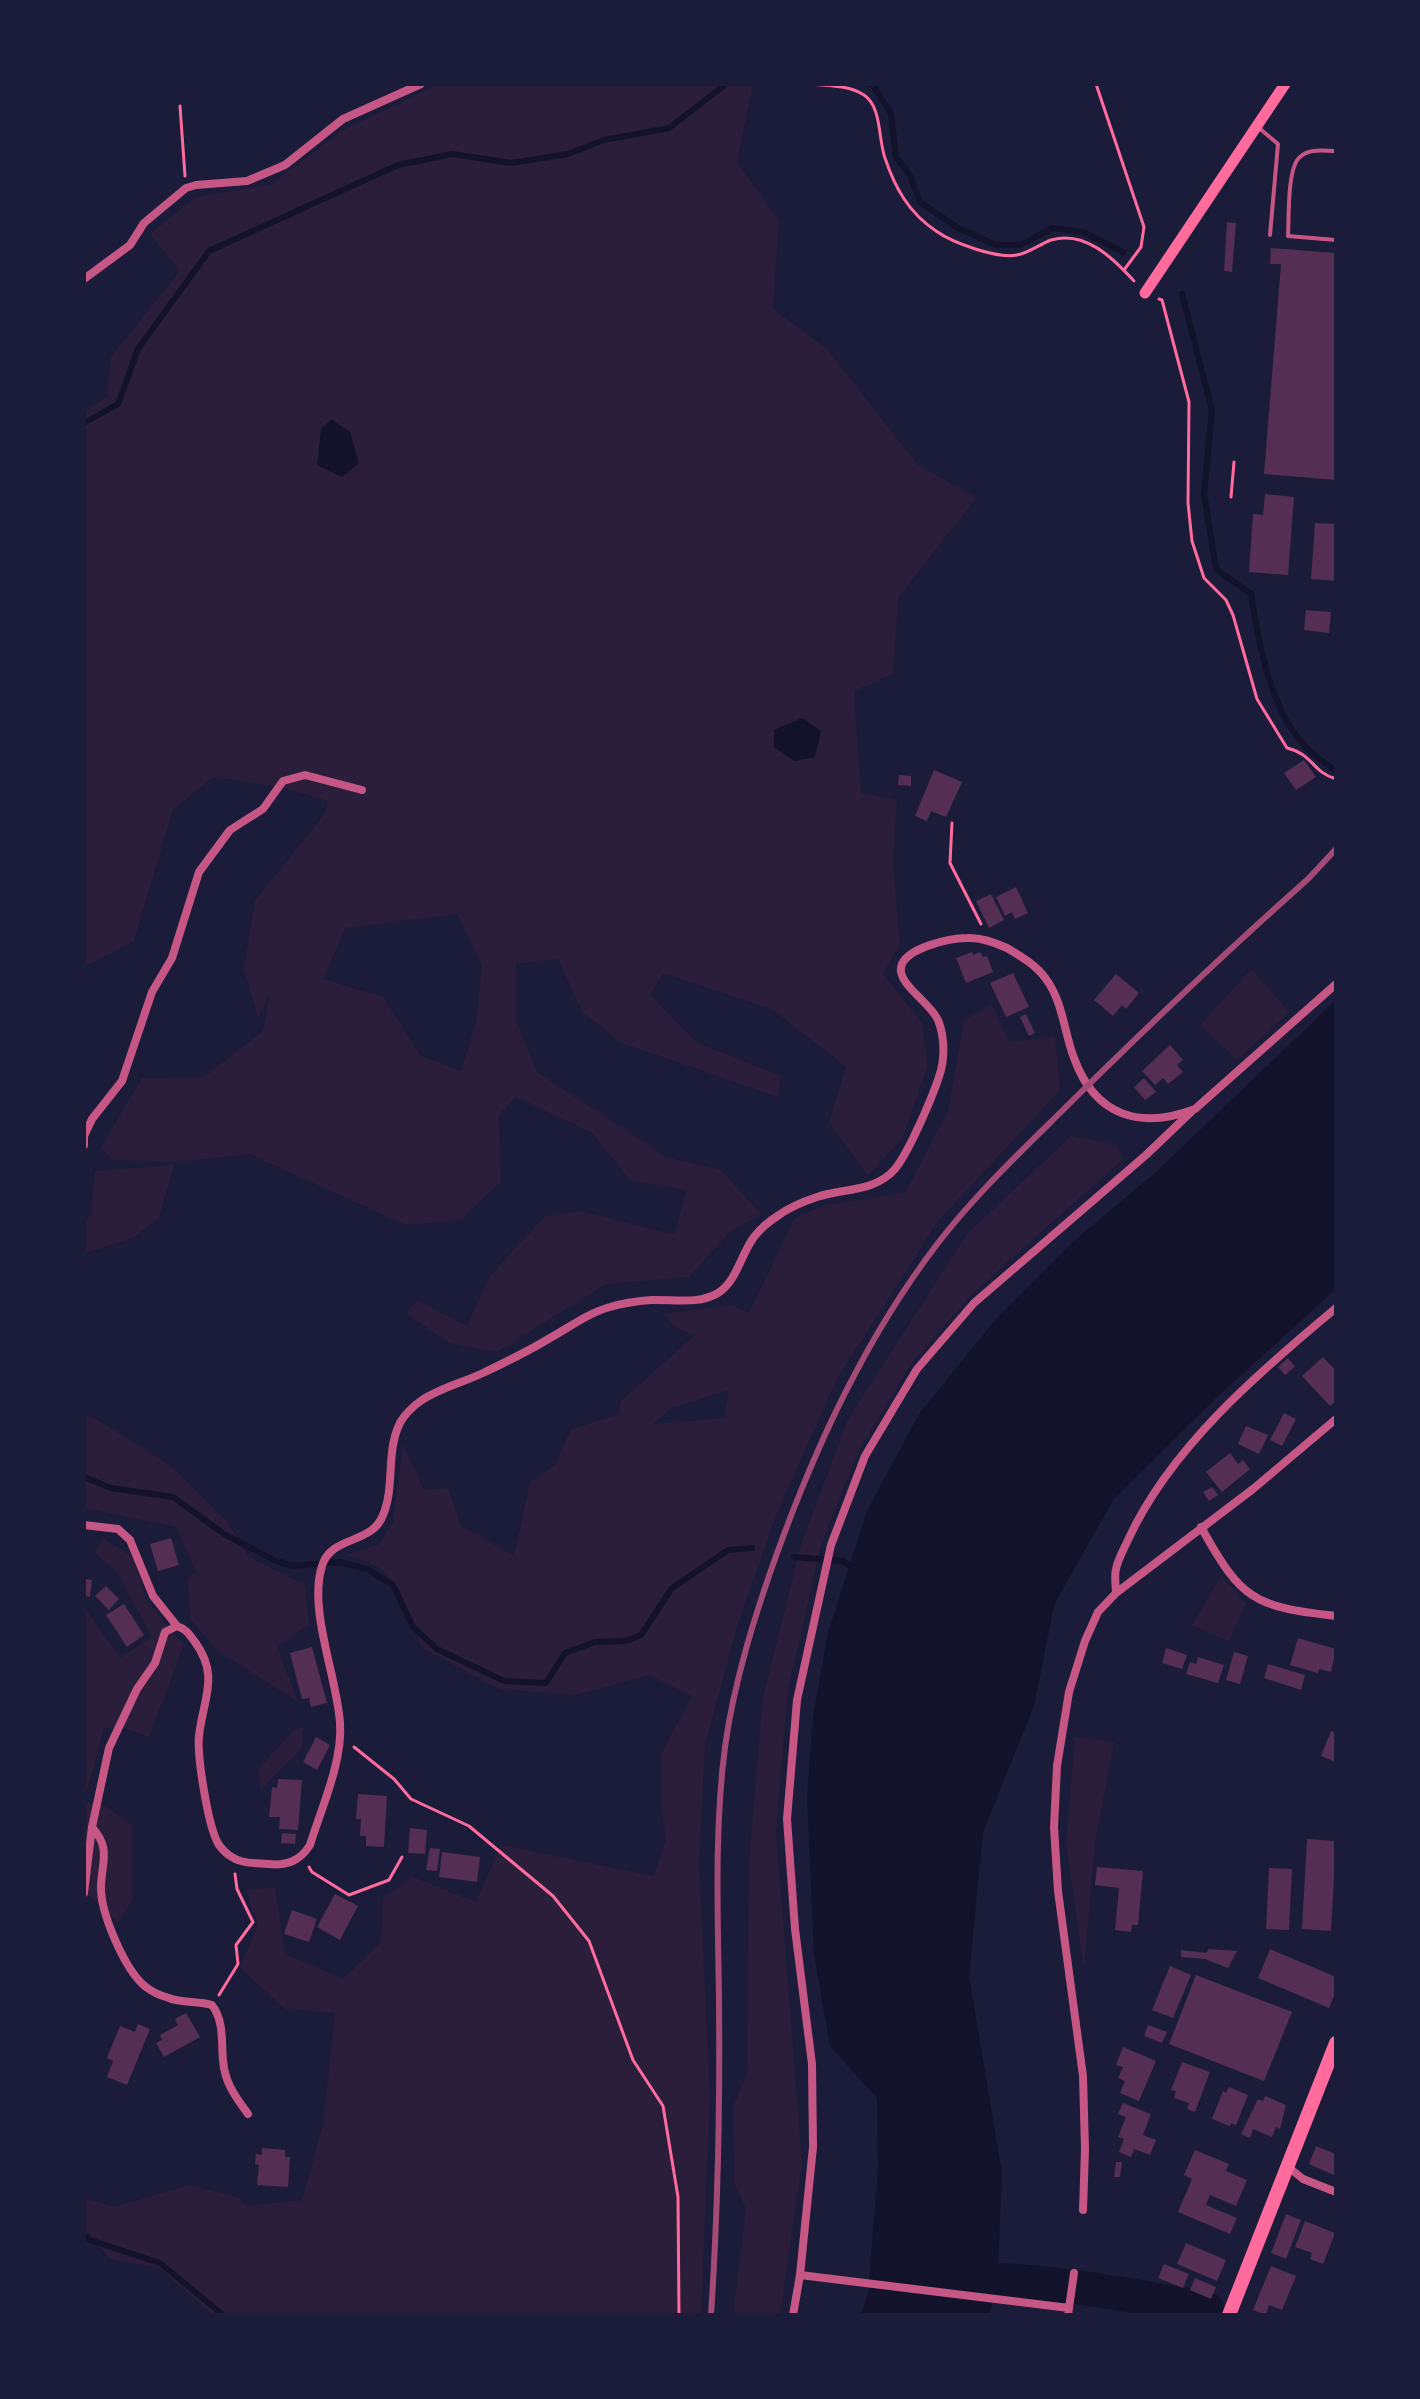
<!DOCTYPE html>
<style>
body{margin:0}
#map{position:relative;width:1420px;height:2399px;overflow:hidden;background:#1b1b3a;font-family:Overpass,sans-serif}
canvas{display:block}
.frame{position:absolute;inset:0;border:86px solid #1b1b3a;pointer-events:none}
</style>
<div id="map">
<canvas width="1420" height="2399"></canvas>
<div class="frame"></div>
</div>
<script>
const ctx = document.querySelector('canvas').getContext('2d');
ctx.lineJoin = 'round';
function paint(path, color) { ctx.fillStyle = color; ctx.fill(path, 'evenodd'); }
function stroke(path, color, width, dash) { ctx.strokeStyle = color; ctx.lineWidth = width; ctx.lineCap = dash ? 'butt' : 'round'; ctx.setLineDash(dash || []); ctx.stroke(path); }
paint(new Path2D(`
 M440,84H753L737,162L779,221L773,309L828,350L917,464L976,498L898,598L893,674L854,691L861,793L897,800L893,864L900,944L883,974L922,1023L928,1065L902,1139L868,1176L829,1122L846,1067L772,1009L663,973L650,995L696,1042L781,1076L778,1097L622,1043L582,1012L558,959L516,964V1020L537,1072L666,1157L721,1170L761,1214L731,1231L689,1277L606,1284L497,1352L449,1343L406,1313L417,1300L467,1326L489,1277L545,1216L581,1211L675,1235L686,1190L630,1180L592,1133L516,1097L499,1115L501,1182L460,1220L406,1225L249,1154L178,1162L112,1160L101,1147L142,1078L204,1077L263,1031L270,992L258,1018L244,969L255,900L324,815L328,801L280,787L214,777L173,809L134,941L84,967V412L107,397L111,357L180,271L150,234L196,197L270,185L345,129ZM457,914L482,966L476,1022L461,1071L421,1056L383,997L324,979L345,928Z
 M1251,969L1289,1012L1237,1060L1200,1025Z
 M992,1005L1009,1042L1055,1037L1060,1090L938,1221L838,1377L779,1508L739,1620L705,1745L699,1862L710,2097L701,2315H213L159,2268L110,2259L84,2228V2198L114,2207L190,2185L237,2197L246,2206L302,2200L323,2124L335,2013L285,2009L240,1968L258,1925L246,1890L275,1887L285,1954L343,1979L381,1942L383,1898L413,1877L476,1902L501,1845L654,1876L666,1839L661,1808V1754L692,1696L649,1675L576,1695L499,1689L422,1648C403,1601 402,1566 344,1555L378,1545L393,1522L403,1443L424,1490L448,1488L461,1526L514,1556L530,1482L555,1465L571,1429L618,1415L621,1401L694,1336L674,1326L663,1314L732,1305L749,1313L794,1219L825,1205L905,1193L948,1111L964,1020ZM729,1390L724,1418L653,1424L671,1408Z
 M1071,1136L1116,1144L1123,1159L973,1293L912,1363L858,1452L821,1545L788,1690L776,1831L802,2162L780,2315H733L746,2209L734,2182L733,2107L747,2074L749,1862L763,1697L801,1544L848,1419L967,1234Z
 M174,1165L159,1218L133,1238L84,1254V1227L91,1212L95,1171Z
 M84,1416L96,1419L171,1466L227,1521L248,1556L305,1585L309,1624L277,1646L298,1702L217,1650L190,1619L188,1579L196,1571L176,1527L84,1508Z
 M103,1538L133,1557L147,1601L184,1645L149,1737L125,1728H104L84,1802L103,1805L132,1825V1899L119,1923L84,1891V1606L120,1658L152,1637L117,1572L95,1553Z
 M1221,1576L1246,1603L1229,1641L1192,1625Z
 M303,1727L302,1749L260,1790L258,1769L294,1730Z
 M1075,1737L1114,1742L1095,1843L1084,1970L1066,1844Z`), '#2a1e3b');
paint(new Path2D(`
 M331,419L350,432L359,463L342,477L317,465L321,429Z
 M802,718L821,731L815,757L794,761L774,747V730Z
 M1336,1000V1289L1218,1396L1113,1500L1054,1605L1034,1706L983,1832L969,1976L1002,2173L998,2268L990,2315H861L868,2293L878,2169L877,2098L830,2046L814,1954L807,1797L813,1717L828,1633L867,1511L919,1414L995,1320L1073,1242L1157,1171Z`), '#12122b');
stroke(new Path2D(`
 M869,84L873,85L891,114L896,157L910,175L920,202L958,228L996,245H1020L1053,228L1083,232L1123,252
 M1182,294L1212,410L1204,494L1216,569L1251,594C1259,645 1271,716 1311,752C1318,759 1328,765 1336,771
 M84,423L118,404L138,349L209,251L398,165L453,154L511,163L568,154L604,140L669,128L726,84
 M84,1477L111,1488L173,1497L224,1534L276,1561L293,1566L339,1562L367,1569L393,1585L413,1627L437,1649L504,1681L546,1683L565,1653L595,1642L626,1641L641,1635L672,1588L728,1550L752,1548
 M794,1557L843,1561L855,1569
 M84,2235L90,2240L160,2263L223,2315`), '#12122b', 6);
stroke(new Path2D(`
 M950,2280C1032,2276 1125,2294 1207,2309`), '#12122b', 34);
paint(new Path2D(`
 M1227,222L1236,223L1232,272L1224,271Z
 M1271,248L1336,253V480L1264,474L1281,264H1270Z
 M1265,494L1294,497L1288,575L1249,572L1253,514L1263,515Z
 M1315,523L1336,524V581L1311,579Z
 M1306,610L1331,612L1329,633L1304,630Z
 M1304,760L1316,777L1296,790L1284,773Z
 M934,770L962,782L946,817L931,811L927,821L915,816Z
 M899,775L911,776V786L898,785Z
 M1016,887L1028,913L1015,919L1012,912L1005,916L996,897Z
 M991,894L1004,920L989,928L976,901Z
 M972,952L973,955L980,952L983,957L987,956L993,972L966,983L956,958Z
 M1013,973L1029,1007L1006,1017L990,983Z
 M1116,974L1139,993L1126,1009L1122,1005L1113,1016L1094,1000Z
 M1026,1014L1035,1033L1029,1036L1020,1017Z
 M1170,1045L1183,1060L1177,1065L1183,1072L1168,1084L1163,1078L1155,1085L1142,1071Z
 M1144,1078L1156,1092L1145,1100L1134,1087Z
 M1323,1357L1336,1371V1401L1330,1406L1302,1376Z
 M1288,1358L1295,1367L1285,1375L1278,1367Z
 M1284,1413L1296,1419L1282,1446L1270,1440Z
 M1246,1426L1268,1435L1259,1454L1238,1444Z
 M1230,1453L1238,1464L1243,1460L1250,1469L1222,1492L1206,1472Z
 M1212,1487L1218,1495L1209,1501L1203,1492Z
 M171,1538L179,1565L158,1571L150,1544Z
 M84,1579L92,1580L90,1597L84,1596Z
 M106,1586L119,1599L109,1610L95,1596Z
 M124,1604L144,1635L127,1647L106,1615Z
 M1298,1638L1336,1649L1331,1672L1319,1669L1318,1673L1290,1665Z
 M312,1647L327,1703L311,1707L309,1698L302,1699L290,1653Z
 M1166,1648L1187,1655L1182,1669L1162,1663Z
 M1234,1652L1248,1656L1240,1684L1226,1680Z
 M1198,1657L1224,1665L1218,1683L1186,1674L1190,1662L1196,1664Z
 M1268,1664L1305,1675L1301,1690L1264,1678Z
 M1331,1731L1336,1733V1762L1321,1756Z
 M316,1737L330,1745L317,1770L303,1762Z
 M278,1779L302,1780L298,1830L279,1829L280,1817H269L272,1787L277,1788Z
 M358,1794L387,1796L384,1847L366,1846V1836H360L361,1819H356Z
 M410,1828L427,1830L425,1854L408,1853Z
 M282,1833L296,1834L295,1844L281,1843Z
 M1307,1839L1336,1841L1331,1931L1302,1929Z
 M430,1848L440,1849L437,1871L426,1870Z
 M442,1852L480,1857L477,1882L439,1877Z
 M1097,1867L1143,1871L1138,1925H1132L1131,1932L1115,1930L1119,1888L1095,1885Z
 M1269,1868L1292,1869L1289,1930L1266,1929Z
 M335,1894L358,1906L340,1940L317,1927Z
 M292,1910L317,1919L309,1942L284,1934Z
 M1208,1949L1237,1951L1228,1968L1205,1959L1181,1957V1950L1207,1953Z
 M1270,1949L1336,1977V1991L1329,2008L1258,1978Z
 M1170,1966L1191,1975L1173,2018L1152,2010Z
 M1196,1975L1292,2012L1264,2081L1169,2044Z
 M186,2013L200,2037L164,2057L156,2043L162,2040L160,2035L178,2025L175,2019Z
 M138,2024L150,2029L127,2085L107,2077L113,2061L107,2058L120,2026L135,2032Z
 M1148,2025L1167,2032L1162,2043L1144,2036Z
 M1123,2047L1156,2061L1139,2101L1120,2093L1125,2081L1118,2078L1123,2067L1116,2065Z
 M1182,2062L1210,2072L1195,2112L1187,2109L1189,2103L1174,2098L1176,2091L1171,2090Z
 M1229,2087L1248,2095L1236,2125L1231,2123L1230,2126L1212,2119L1223,2091L1226,2093Z
 M1265,2096L1286,2105L1280,2129L1276,2127L1272,2137L1253,2129L1250,2138L1241,2134L1258,2099L1263,2101Z
 M1123,2103L1151,2114L1143,2135L1156,2140L1150,2155L1134,2149L1131,2157L1119,2152L1124,2139L1118,2137L1126,2117L1118,2114Z
 M1316,2146L1336,2154V2176L1309,2164Z
 M262,2148L285,2150V2157H290L288,2187L257,2185L259,2165L255,2164L256,2154L262,2155Z
 M1195,2150L1229,2164L1226,2171L1247,2180L1236,2206L1210,2195L1206,2205L1237,2218L1230,2234L1178,2212L1192,2179L1184,2175Z
 M1116,2162H1122L1120,2177H1114Z
 M1286,2214L1301,2220L1286,2259L1271,2253Z
 M1305,2221L1335,2233L1323,2264L1310,2259L1312,2253L1295,2247Z
 M1186,2243L1226,2260L1217,2281L1177,2264Z
 M1164,2264L1189,2274L1183,2288L1158,2278Z
 M1271,2266L1296,2276L1282,2310L1269,2305L1266,2315L1253,2310Z
 M1195,2278L1216,2287L1211,2299L1190,2290Z`), '#542f53');
stroke(new Path2D(`
 M810,84C828,86 849,85 864,95C882,107 878,139 885,158C895,188 909,213 936,231C953,243 997,259 1017,255C1029,253 1040,244 1051,240C1085,230 1113,258 1134,281
 M1096,84L1144,227L1141,247L1124,270
 M180,106L185,176
 M1159,299L1162,300L1189,402L1188,503L1192,541L1204,578L1226,600L1233,615L1257,699L1287,748C1313,754 1312,772 1336,779
 M1231,497L1234,462
 M952,823L950,863L981,924
 M354,1747L394,1779L411,1799L469,1826L553,1896L589,1941L633,2060L663,2106L678,2197L679,2315
 M309,1867L312,1872L349,1895L389,1880L402,1857
 M219,1995L238,1964L236,1945L253,1922L237,1889L235,1874`), '#ff6b9d', 3);
stroke(new Path2D(`
 M1259,128L1278,144L1270,235
 M1336,151C1324,151 1309,148 1300,157C1287,167 1289,219 1288,236L1336,240`), '#c65784', 4);
stroke(new Path2D(`
 M84,279L130,245L144,223L186,188L196,185L247,181L285,165L343,119L421,84
 M84,1145V1136L92,1119L122,1081L152,992L172,958L199,872L230,830L263,809L283,781L305,775L362,790
 M84,1525L118,1529L130,1540L153,1596L177,1626
 M1201,1527C1241,1599 1253,1607 1336,1616
 M1116,1593C1116,1586 1114,1576 1116,1569C1118,1559 1124,1549 1128,1540C1170,1448 1259,1372 1336,1308
 M92,1827C111,1849 102,1860 101,1886C100,1912 125,1971 146,1987C152,1992 162,1996 169,1998C181,2003 198,2001 212,2005C226,2024 220,2046 224,2068C227,2086 238,2100 248,2114
 M84,1893L92,1827L109,1748L137,1689L155,1663L165,1632L177,1626C186,1629 189,1634 195,1642C220,1676 203,1699 199,1736C197,1756 208,1828 219,1845C222,1849 228,1855 232,1857C242,1864 257,1863 268,1864C287,1866 300,1861 310,1845C321,1809 343,1761 340,1723C337,1677 308,1609 322,1566C331,1535 372,1545 383,1515C395,1487 386,1453 399,1425C403,1416 413,1406 422,1400C440,1388 464,1382 483,1373C506,1362 529,1351 550,1338C570,1327 588,1313 610,1307C623,1303 638,1301 651,1300C673,1299 698,1305 718,1293C737,1281 741,1254 754,1237C760,1229 771,1220 779,1215C790,1207 805,1201 817,1197C844,1188 875,1192 895,1169C909,1152 935,1092 941,1070C945,1054 944,1035 938,1020C930,1002 898,985 901,967C905,948 950,938 967,938C981,937 994,942 1007,948C1022,957 1036,965 1046,979C1063,1002 1064,1032 1074,1058C1095,1116 1140,1130 1195,1109L1336,984
 M1287,2166L1303,2179L1336,2192
 M1083,2210L1085,2149L1083,2076L1058,1891L1054,1827L1057,1766L1069,1692L1085,1641L1098,1612L1116,1593L1253,1489L1336,1419
 M800,2275L1069,2308
 M793,2315L800,2275L813,2147L812,2064L795,1929L787,1819L797,1700L831,1545L865,1456L917,1369L974,1303L1146,1155L1192,1111
 M1068,2315L1074,2273`), '#c65784', 8);
stroke(new Path2D(`
 M1145,293L1285,84`), '#ff6b9d', 11);
stroke(new Path2D(`
 M1229,2315L1336,2043`), '#ff6b9d', 14);
stroke(new Path2D(`
 M711,2315C718,2211 720,2106 719,2002C718,1917 714,1832 725,1747C734,1682 754,1618 776,1556C816,1445 866,1337 938,1243C979,1190 1027,1146 1074,1099C1150,1024 1228,950 1308,879L1336,849`), '#a44b75', 6);
</script>
